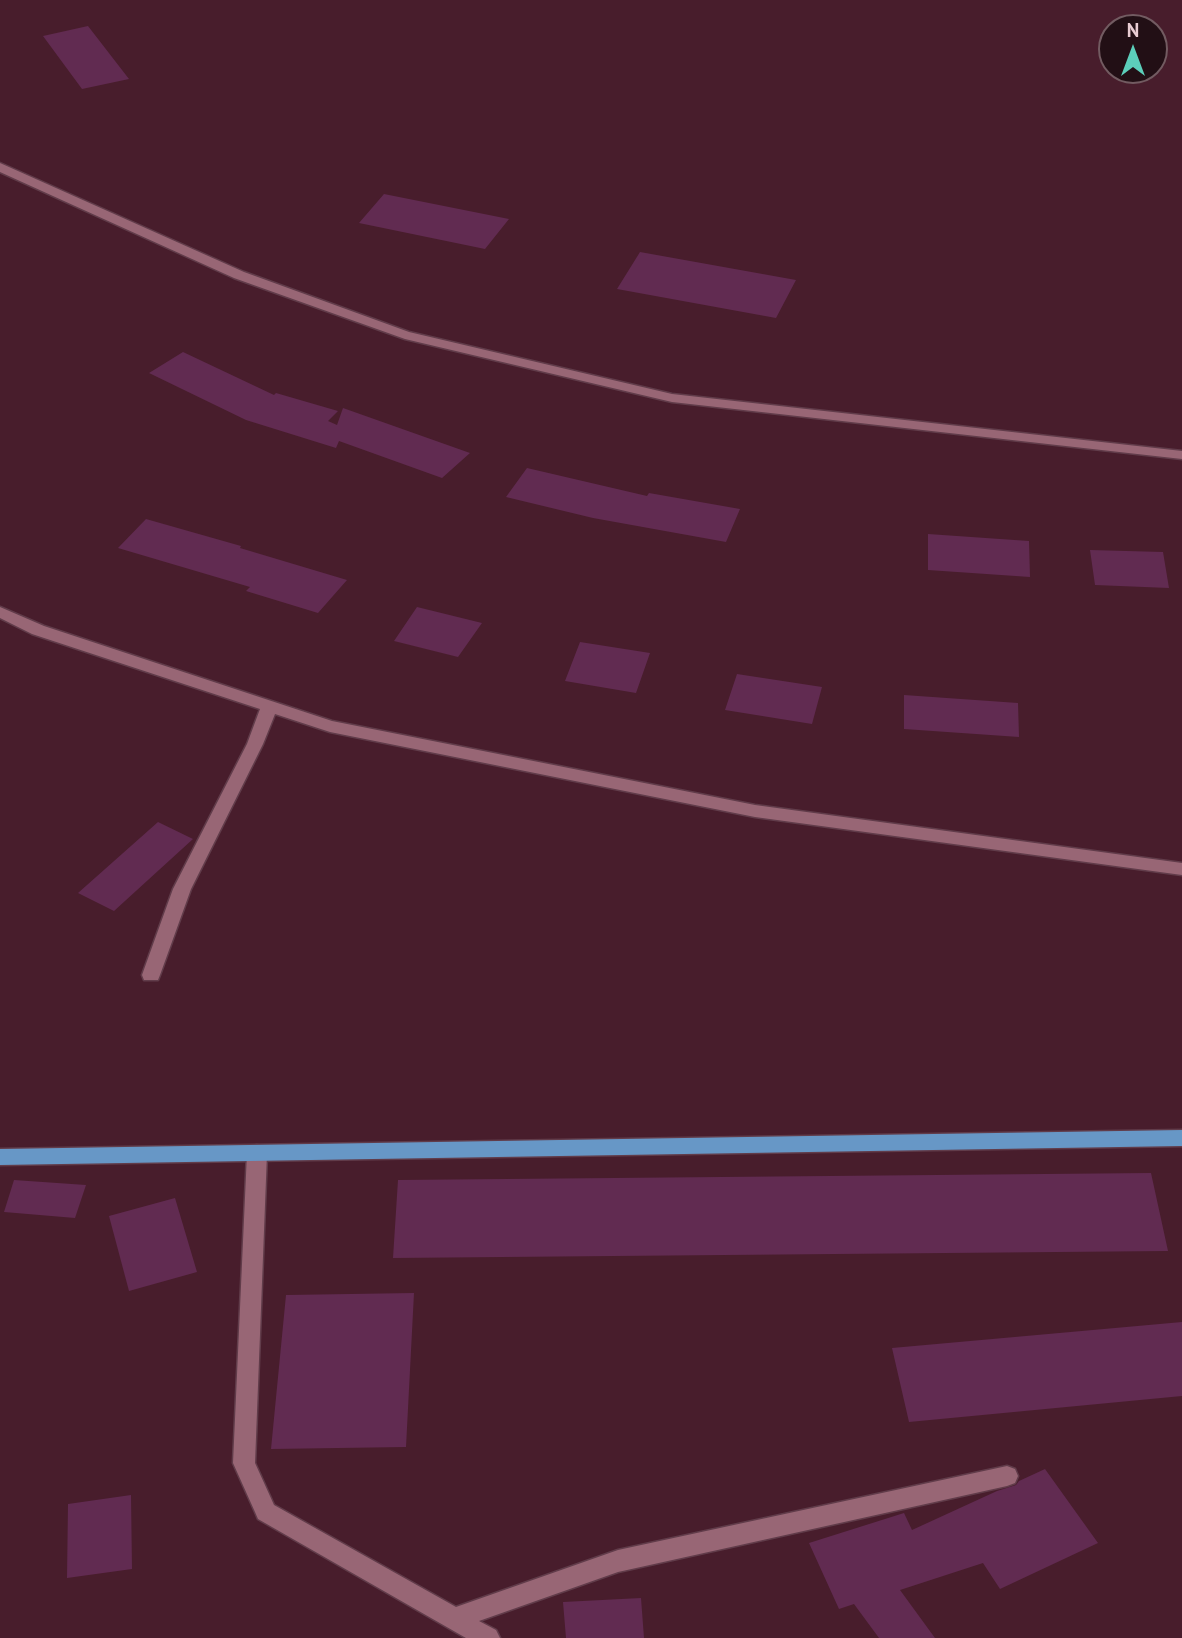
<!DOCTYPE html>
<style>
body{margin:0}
#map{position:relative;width:1182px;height:1638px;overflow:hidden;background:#481d2c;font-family:"PT Sans",sans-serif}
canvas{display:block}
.north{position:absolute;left:1098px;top:14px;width:70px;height:70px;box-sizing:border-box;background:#220f15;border:2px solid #725b61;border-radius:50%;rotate:0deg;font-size:19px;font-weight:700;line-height:28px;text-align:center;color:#e9ccd3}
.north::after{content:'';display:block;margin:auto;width:24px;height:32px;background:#5cceba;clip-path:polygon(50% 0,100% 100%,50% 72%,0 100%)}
</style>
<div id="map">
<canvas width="1182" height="1638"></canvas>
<div class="north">N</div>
</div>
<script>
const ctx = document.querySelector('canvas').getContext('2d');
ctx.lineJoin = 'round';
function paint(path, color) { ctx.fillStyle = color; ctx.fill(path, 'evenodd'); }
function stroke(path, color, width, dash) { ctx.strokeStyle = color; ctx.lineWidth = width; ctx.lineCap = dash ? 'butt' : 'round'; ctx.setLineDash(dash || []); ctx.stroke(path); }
paint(new Path2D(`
 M88,26L129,79L82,89L43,36Z
 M384,194L509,219L485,249L359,223Z
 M640,252L796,280L776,318L617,289Z
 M183,352L274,395L276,393L338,411L328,421L337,425L343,408L470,453L442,478L339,441L336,448L246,420L149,373Z
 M527,468L647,496L649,493L740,509L726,542L593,518L506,497Z
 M146,519L241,546L240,548L347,580L318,613L246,591L250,587L118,548Z
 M928,534L1029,541L1030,577L928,570Z
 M1090,550L1163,552L1169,588L1095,585Z
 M417,607L482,623L458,657L394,641Z
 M580,642L650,653L636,693L565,681Z
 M737,674L822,687L812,724L725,710Z
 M904,695L1018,703L1019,737L904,729Z
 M158,822L193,839L114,911L78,893Z
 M1151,1173L1168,1251L393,1258L398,1180Z
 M14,1180L86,1185L75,1218L4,1212Z
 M175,1198L197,1272L129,1291L109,1216Z
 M414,1293L406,1447L271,1449L286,1295Z
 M1182,1322V1396L909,1422L892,1348Z
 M1045,1469L1098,1543L1000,1589L983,1563L900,1590L935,1638H879L854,1604L839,1609L809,1543L904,1513L912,1530L997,1491L1016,1485L1019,1481Z
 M131,1495L132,1569L67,1578L68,1504Z
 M641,1598L644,1638H566L563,1602Z`), '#612b51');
const minor = new Path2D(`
 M0,163L244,272L409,332L672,394L1182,451V459L672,402L405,339L234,278L0,172Z
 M0,607L44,626L332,721L755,805L1182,863V875L755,817L330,732L275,714L263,744L191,889L160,975L158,980H144L142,975L173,889L247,744L260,709L32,634L0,618Z
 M257,1145L264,1147L267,1153L255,1463L274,1505L456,1607L618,1550L1007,1466L1015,1469L1018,1476L1015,1483L1007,1486L618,1572L479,1621L496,1630L500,1638H466L258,1519L255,1512L233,1463L247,1153L250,1147Z`);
const major = new Path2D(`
 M1182,1130V1146L0,1165V1149Z`);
stroke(minor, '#613c4a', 3);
stroke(major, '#613c4a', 3);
paint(minor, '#986675');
paint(major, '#6797c6');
</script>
